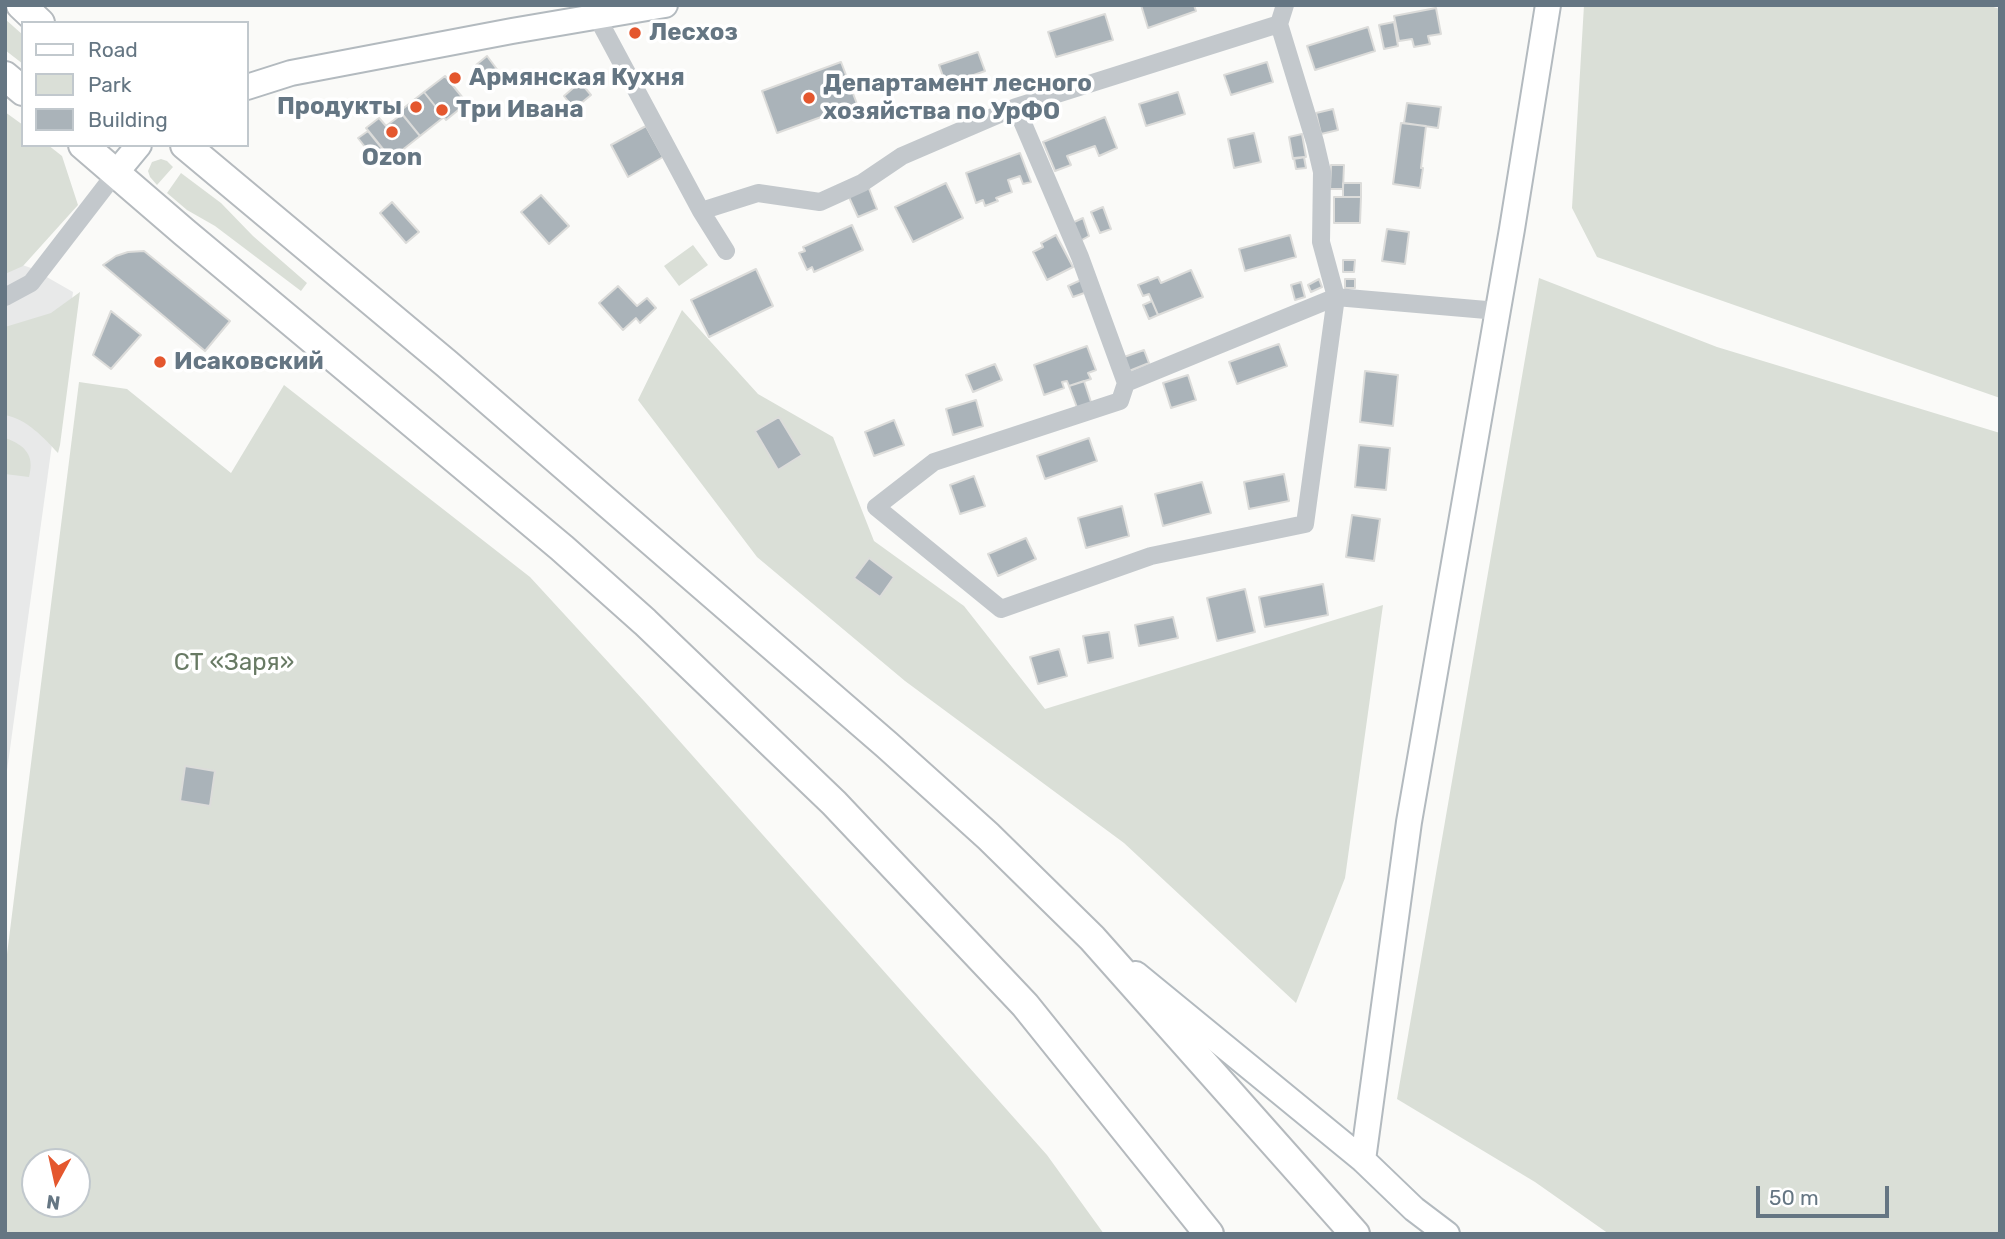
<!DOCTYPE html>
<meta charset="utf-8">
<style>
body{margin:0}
#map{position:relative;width:2005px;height:1239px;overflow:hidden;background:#fafaf8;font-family:Rubik,sans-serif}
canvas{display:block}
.frame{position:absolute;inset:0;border:7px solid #657683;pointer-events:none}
.legend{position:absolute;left:21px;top:21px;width:228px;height:126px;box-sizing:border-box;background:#fff;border:2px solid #c1c8cd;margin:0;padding:9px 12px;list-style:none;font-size:21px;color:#657683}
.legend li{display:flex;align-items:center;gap:14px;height:35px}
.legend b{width:35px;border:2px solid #c1c8cd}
.north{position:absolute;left:21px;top:1148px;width:70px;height:70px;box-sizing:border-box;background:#fff;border:2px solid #c1c8cd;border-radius:50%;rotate:188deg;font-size:19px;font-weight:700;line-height:28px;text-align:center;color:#657683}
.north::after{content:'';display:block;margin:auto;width:24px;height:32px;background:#e4572e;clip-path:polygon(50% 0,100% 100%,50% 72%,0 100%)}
.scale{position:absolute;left:1756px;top:1186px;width:133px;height:32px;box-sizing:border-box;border:4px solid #657683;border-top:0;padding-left:9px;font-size:21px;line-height:24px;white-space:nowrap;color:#657683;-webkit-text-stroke:5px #fff;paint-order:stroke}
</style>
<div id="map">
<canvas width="2005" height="1239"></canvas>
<div class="frame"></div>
<ul class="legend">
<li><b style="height:9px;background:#fff"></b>Road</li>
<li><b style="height:19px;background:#dadfd7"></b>Park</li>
<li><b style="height:19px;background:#aab3b9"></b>Building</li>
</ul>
<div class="north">N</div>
<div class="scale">50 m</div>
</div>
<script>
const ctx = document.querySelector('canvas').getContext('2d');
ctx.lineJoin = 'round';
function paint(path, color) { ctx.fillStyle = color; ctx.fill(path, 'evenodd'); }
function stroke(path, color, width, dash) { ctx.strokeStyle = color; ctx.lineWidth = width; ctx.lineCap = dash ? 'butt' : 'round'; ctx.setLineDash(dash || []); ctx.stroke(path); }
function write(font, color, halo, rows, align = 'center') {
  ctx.font = font + ' Rubik,sans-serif'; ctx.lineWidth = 7; ctx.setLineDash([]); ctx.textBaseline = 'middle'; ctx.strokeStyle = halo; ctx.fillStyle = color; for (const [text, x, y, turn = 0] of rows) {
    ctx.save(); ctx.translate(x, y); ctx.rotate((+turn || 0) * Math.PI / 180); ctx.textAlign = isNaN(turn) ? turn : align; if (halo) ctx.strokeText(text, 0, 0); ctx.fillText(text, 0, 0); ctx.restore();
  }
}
paint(new Path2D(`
 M5,259L31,268L73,292L5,785Z`), '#e8e9e9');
paint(new Path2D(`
 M1584,5H1987L2000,9V398L1597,257L1572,208Z
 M5,19L23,35V64L5,50Z
 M5,112L23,125V145H48L62,156L78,205L23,266L5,274Z
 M161,159L167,161L173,167L157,185L150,177L148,171L152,162Z
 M181,173L221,203L253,236L307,283L301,291L215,226L187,210L167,193Z
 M693,245L708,265L679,286L664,266Z
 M1539,278L1717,347L2000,433V1234H1609L1535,1182L1397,1099Z
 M80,292L60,445L58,453C44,438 27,419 5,415V327L51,313Z
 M682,310L758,394L833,437L874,541L964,606L1045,709L1383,605L1345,878L1296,1003L1124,843L905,681L757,557L638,400Z
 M79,382L127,389L231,473L284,385L530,577L644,701L1047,1155L1104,1234H5V970ZM35,1162H77V1204H35Z
 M5,438C25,445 35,455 29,477L5,474Z`), '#dadfd7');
const building = new Path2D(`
 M1141,5H1194L1196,11L1148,28Z
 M1436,8L1441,34L1428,36L1430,44L1414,47L1412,39L1399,41L1394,16Z
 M1105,14L1113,40L1056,57L1048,32Z
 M1394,22L1398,46L1384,49L1379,25Z
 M1368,27L1375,51L1315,70L1307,46Z
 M978,52L985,71L946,85L939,65Z
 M487,56L502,76L490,84L476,65Z
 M841,62L857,104L777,133L762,91Z
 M1267,62L1273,82L1231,95L1224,75Z
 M445,76L467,103L446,120L424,92Z
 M580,82L591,95L574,109L564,96Z
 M424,92L444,117L420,136L400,111Z
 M1178,92L1185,114L1146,126L1139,104Z
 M1407,103L1441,107L1438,128L1404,123Z
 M1333,109L1338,130L1321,134L1316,113Z
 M402,114L420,136L391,159L366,128L379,118L386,126Z
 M1105,117L1117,148L1099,156L1095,146L1067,156L1071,165L1055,171L1043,142Z
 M1401,123L1426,126L1421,168H1423L1420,188L1393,184Z
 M646,126L663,157L628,177L611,145Z
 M368,131L389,157L379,165L358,138Z
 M1254,133L1261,162L1234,168L1228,139Z
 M1302,134L1306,157L1293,159L1289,137Z
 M1020,153L1031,182L1023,184L1020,176L1008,180L1012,192L996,198L998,201L985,206L983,200L976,203L966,173Z
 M1304,157L1306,168L1296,169L1294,158Z
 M1331,165H1344L1343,189H1330Z
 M946,183L963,218L913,242L895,207Z
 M1343,183H1361V197H1343Z
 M868,186L877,209L858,217L848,195Z
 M541,195L569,226L549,244L521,212Z
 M1334,197H1361L1360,223H1334Z
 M392,202L419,232L406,243L380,213Z
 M1103,207L1111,229L1100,233L1091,212Z
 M1083,218L1089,236L1080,241L1072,223Z
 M852,225L863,250L814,272L812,267L807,270L799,253L805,251L803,247Z
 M1387,229L1409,232L1405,264L1382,261Z
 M1056,235L1073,267L1047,280L1033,252L1043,247L1041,243Z
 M1290,235L1296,257L1245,271L1239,249Z
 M144,251L230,321L205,351L103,265L116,256L128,252Z
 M1343,260H1355L1354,272H1343Z
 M756,269L773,306L709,337L691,300Z
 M1191,270L1203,297L1158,315L1149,294L1143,296L1138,285L1158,277L1161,283Z
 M1319,279L1322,287L1311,292L1308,285Z
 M1345,279H1355V288H1345Z
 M1081,280L1087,292L1073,297L1068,286Z
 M1301,282L1305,297L1295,300L1291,285Z
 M618,286L637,306L647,298L656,308L640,323L636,318L623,330L599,303Z
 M1152,301L1158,315L1149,319L1143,305Z
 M111,311L141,335L111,369L93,355Z
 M1279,344L1287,366L1237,384L1229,362Z
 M1087,346L1096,370L1088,373L1091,379L1069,386L1067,381L1062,382L1064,388L1044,395L1034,365Z
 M1144,350L1149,363L1129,371L1124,357Z
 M995,364L1002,380L973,392L966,375Z
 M1365,371L1398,375L1393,426L1360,422Z
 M1188,375L1196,400L1171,408L1163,383Z
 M1084,381L1092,405L1078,410L1069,386Z
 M976,400L983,426L953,435L946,409Z
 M779,417L802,455L778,470L755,431Z
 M894,420L904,445L874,456L865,432Z
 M1089,438L1097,461L1045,479L1037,456Z
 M1359,445L1390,448L1386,490L1355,487Z
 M1284,474L1289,501L1249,509L1244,482Z
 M974,476L985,506L960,514L950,485Z
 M1202,482L1211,513L1163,526L1155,494Z
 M1122,506L1129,536L1086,548L1078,518Z
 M1352,515L1380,519L1374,561L1346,557Z
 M1026,538L1036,559L998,576L988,554Z
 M869,558L894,577L880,597L854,578Z
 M1323,584L1328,615L1265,627L1259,597Z
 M1245,589L1255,632L1217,641L1207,598Z
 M1173,617L1178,638L1139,646L1135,625Z
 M1109,632L1113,658L1088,663L1083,636Z
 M1059,649L1067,676L1038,684L1030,657Z
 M185,766L215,771L210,806L180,801Z`);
paint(building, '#aab3b9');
stroke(building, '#dcdcda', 2);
const secondary = new Path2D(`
 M247,87L291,73L512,31L665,5
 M115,174L139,145
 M1136,974L1363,1160L1414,1209L1447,1234
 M1363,1160L1409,822L1512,229L1548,5`);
const primary = new Path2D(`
 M21,5L40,23
 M5,76L23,91
 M83,145L184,232L562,548L645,622L834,803L1025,1005L1209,1234
 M185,145L447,364L887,745L988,836L1092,938L1355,1234`);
stroke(secondary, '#b3babf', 28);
stroke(primary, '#b5babe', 32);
stroke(new Path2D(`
 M1285,5L1279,24L1315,142L1322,172L1321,242L1336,297L1305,524L1151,556L1001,609L876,507L934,462L1120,401L1126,383L1336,297L1498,311
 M597,17L701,211L726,251
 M1016,107L1080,257L1126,383
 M701,211L758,193L820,202L862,183L902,156L1016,107L1279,24
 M5,297L31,283L115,174`), '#c3c8cc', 18);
stroke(secondary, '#fff', 24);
stroke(primary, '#fff', 28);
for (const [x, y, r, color] of [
 [635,33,7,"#e4572e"],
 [455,78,7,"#e4572e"],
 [809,98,7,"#e4572e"],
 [416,107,7,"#e4572e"],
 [442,110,7,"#e4572e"],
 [392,132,7,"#e4572e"],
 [160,362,7,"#e4572e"]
]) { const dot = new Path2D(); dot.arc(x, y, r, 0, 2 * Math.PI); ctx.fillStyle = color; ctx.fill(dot); stroke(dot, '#fff', 2.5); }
write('bold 24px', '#657683', '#fff', [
 ["Лесхоз",649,33],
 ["Армянская Кухня",469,78],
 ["Департамент лесного",823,84],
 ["хозяйства по УрФО",823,112],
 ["Продукты",402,107,"right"],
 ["Три Ивана",456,110],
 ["Ozon",392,158,"center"],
 ["Исаковский",174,362]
], 'left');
write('24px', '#687a64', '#fff', [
 ["СТ «Заря»",234,663]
]);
</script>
